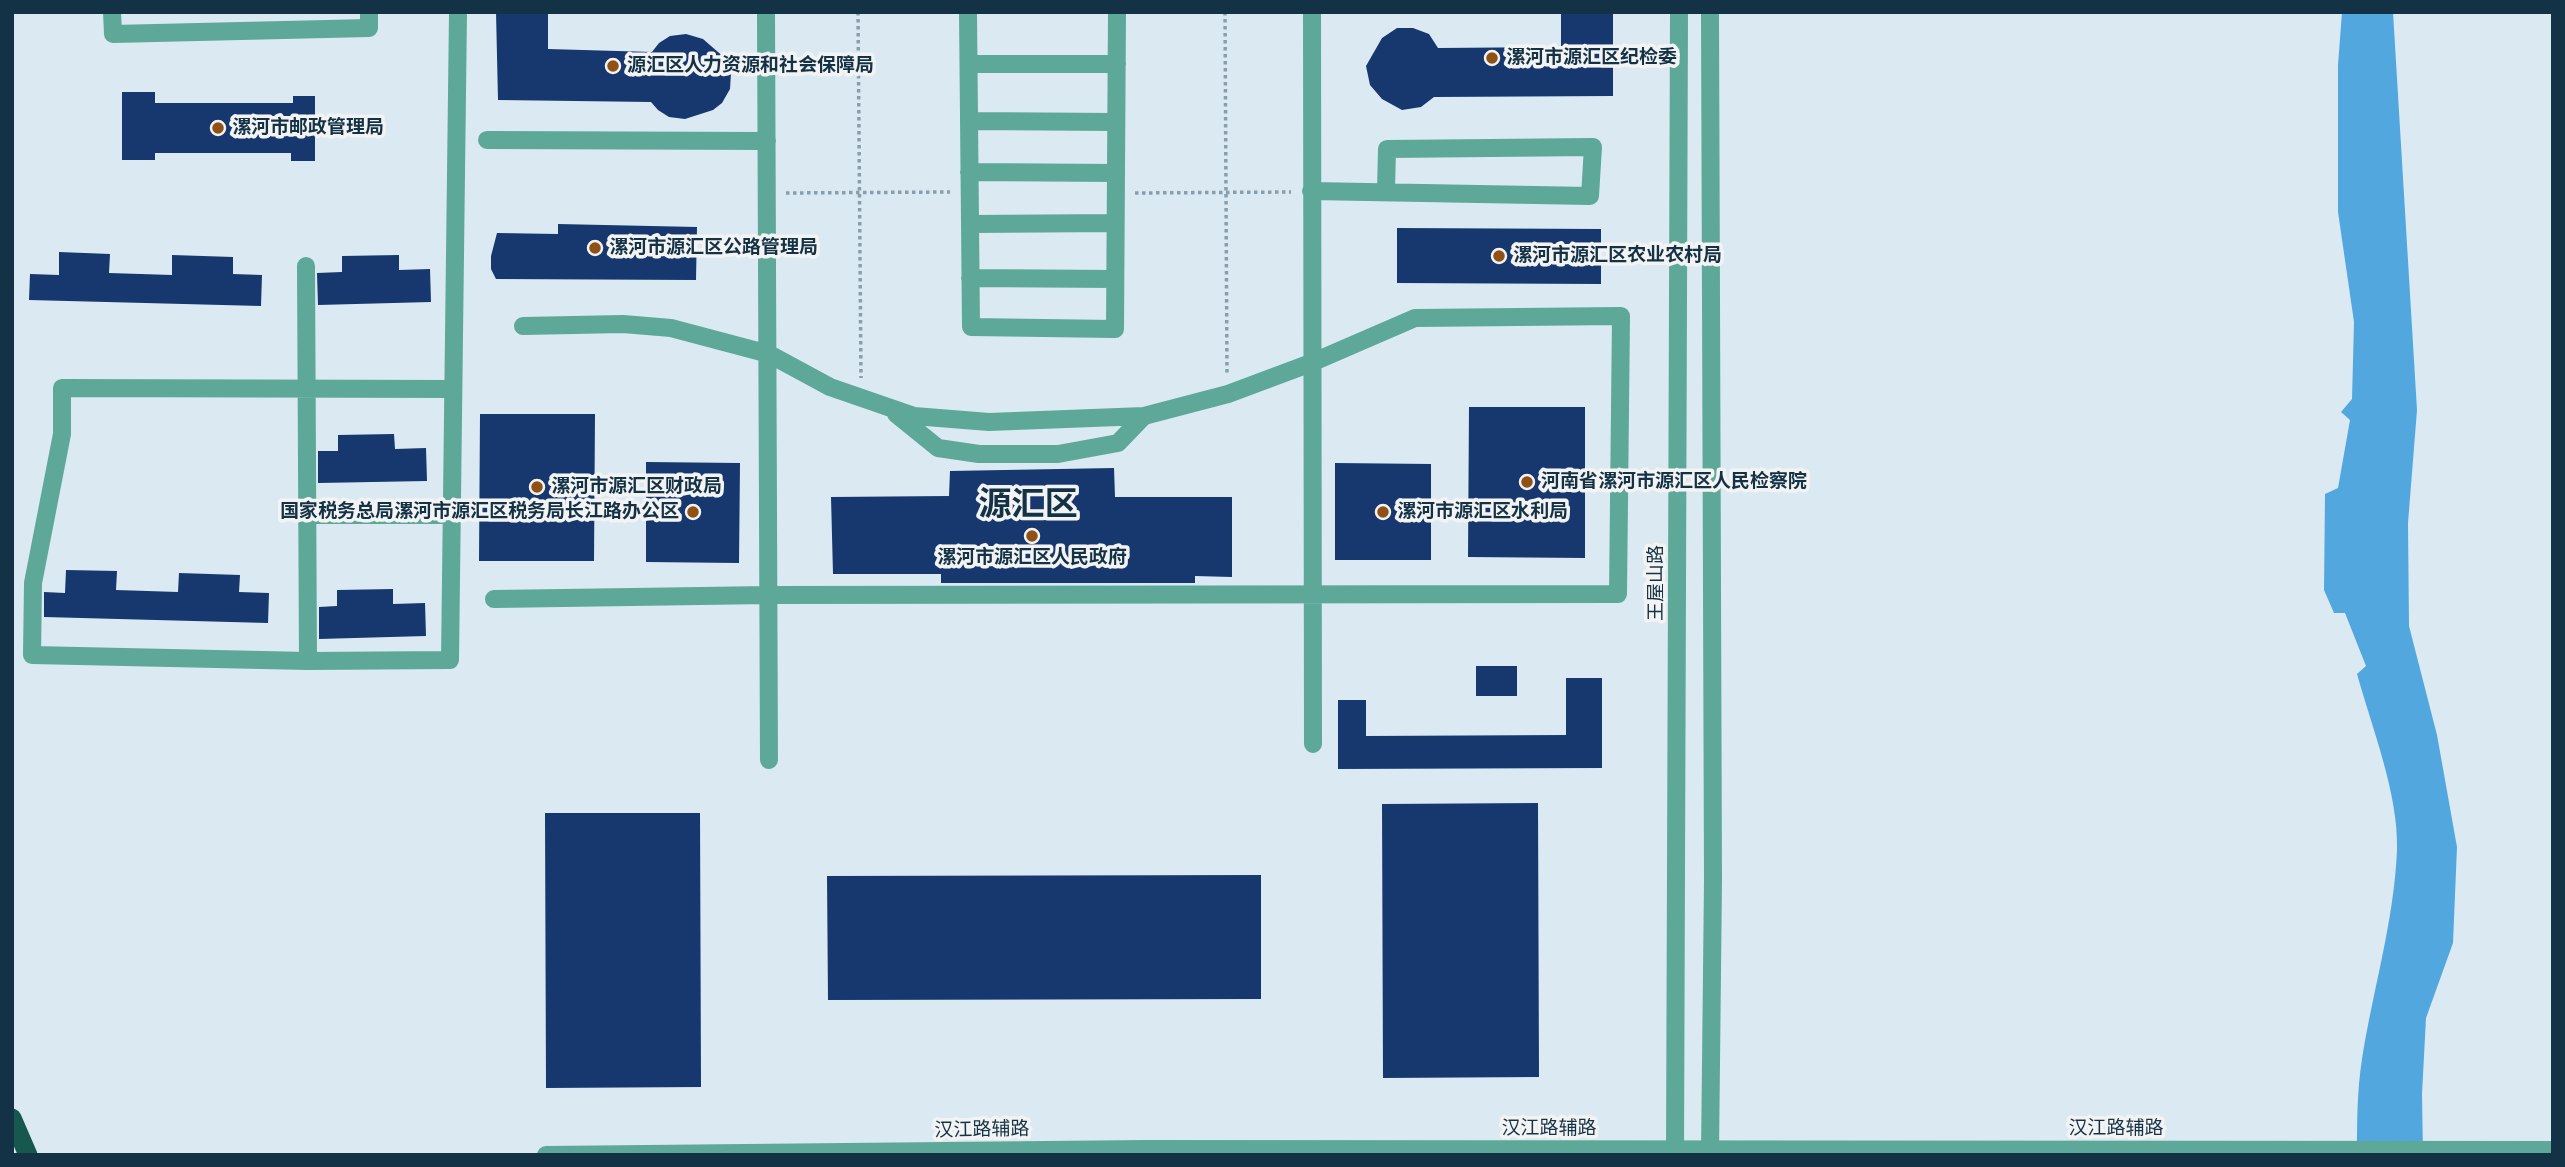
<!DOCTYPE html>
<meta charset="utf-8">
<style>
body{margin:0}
#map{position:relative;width:2565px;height:1167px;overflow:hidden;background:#dbe9f3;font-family:"PT Sans Narrow",sans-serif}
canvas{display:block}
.frame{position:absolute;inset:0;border:14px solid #133246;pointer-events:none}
</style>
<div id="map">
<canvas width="2565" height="1167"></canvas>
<div class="frame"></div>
</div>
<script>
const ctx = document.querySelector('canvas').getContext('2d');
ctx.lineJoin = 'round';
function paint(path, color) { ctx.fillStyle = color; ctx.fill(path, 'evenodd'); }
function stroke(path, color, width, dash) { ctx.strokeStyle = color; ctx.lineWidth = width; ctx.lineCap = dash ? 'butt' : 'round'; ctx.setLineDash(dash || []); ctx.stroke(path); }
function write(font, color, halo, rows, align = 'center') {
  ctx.font = font + ' "PT Sans Narrow","Noto Sans SC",sans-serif'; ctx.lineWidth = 7; ctx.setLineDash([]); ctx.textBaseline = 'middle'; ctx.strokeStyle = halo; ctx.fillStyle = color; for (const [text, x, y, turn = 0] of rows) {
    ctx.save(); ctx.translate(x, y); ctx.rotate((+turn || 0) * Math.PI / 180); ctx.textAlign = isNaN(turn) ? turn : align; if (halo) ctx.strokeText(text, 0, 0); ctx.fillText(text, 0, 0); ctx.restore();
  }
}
paint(new Path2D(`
 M2342,12H2393L2417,410L2408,523L2409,626L2437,735L2457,847L2453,943L2426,1018L2422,1094L2423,1155H2357C2357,1123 2357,1091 2362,1059C2373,989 2394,922 2397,850C2399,795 2372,728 2357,674L2366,666L2345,613H2334L2324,590L2325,494L2338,488L2350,420L2341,412L2352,399L2354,322L2338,212V65Z`), '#52a8de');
paint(new Path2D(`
 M496,12H548V49L652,52L659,43L670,36L686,34L703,39L726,59L731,73L730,89L722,103L713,110L685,119L669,117L658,110L651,102L498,100Z
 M1561,12H1613V96L1434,97L1421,107L1402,110L1382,99L1370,85L1366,66L1382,38L1397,28H1413L1429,34L1438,48L1561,47Z
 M122,92H155V103H293V96H315V161H291V153H155V160H122Z
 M558,224L697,227L696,280L496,279L491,269V256L497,233L558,234Z
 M1397,228L1601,229V284L1397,283Z
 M59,252L110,254L109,273L172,275V255L233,257V274L262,275L261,306L29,300L30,274L59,275Z
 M399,255V270L430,269L431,302L318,305L317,273L342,272V256Z
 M1469,407H1585V558L1468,557Z
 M480,414H595L594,561H479Z
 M394,434L395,449L426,448L427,481L318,483V451H338V435Z
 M646,462L740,463L739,563L646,562Z
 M1335,463L1431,464V560H1335Z
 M1114,468L1115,497H1232V577L1195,576V583H941V574H833L831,497L949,496L950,471Z
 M66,570L117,571L116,590L178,592L179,573L240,575L239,592L269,593L268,623L44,617V592L65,593Z
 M393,589V604L425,603L426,636L319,639V607L337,606V590Z
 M1476,666H1517V696H1476Z
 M1566,678H1602V768L1338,769V700H1366V736L1566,735Z
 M1538,803L1539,1077L1383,1078L1382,804Z
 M545,813H700L701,1087L546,1088Z
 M1261,875V999L828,1000L827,876Z`), '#16386e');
stroke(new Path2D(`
 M858,12L861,378
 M1225,12L1227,374
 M786,193L950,192
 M1135,193L1291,192`), '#899eac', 3.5, [3.5, 3.5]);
stroke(new Path2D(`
 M112,12L113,34L369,28V12
 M766,12L769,760
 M968,12L971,327L1115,329L1117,12
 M1312,12L1313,744
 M969,64H1117
 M969,121L1116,122
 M487,140L767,141
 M969,172L1116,173
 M1311,191L1590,196L1593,147L1387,149L1386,191
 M970,224L1115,223
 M306,266L308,661
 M970,278L1115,279
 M453,389L62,388V434L33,583L32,655L308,661L450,660L458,12
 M896,414L938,448L979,454H1058L1118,443L1144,416
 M307,515H452
 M494,599L769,595L1618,594L1621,316L1415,318L1311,363L1228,394L1144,416L989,422L914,416L830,387L769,354L671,328L623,324L523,326
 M546,1155L1145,1149L2553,1150`), '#5da899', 18);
stroke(new Path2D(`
 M1710,12L1713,880L1710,1155
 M1675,1155L1679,12`), '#5da899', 18);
stroke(new Path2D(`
 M12,1118L28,1155`), '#17584e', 19);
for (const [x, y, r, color] of [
 [1492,58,7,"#8f5115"],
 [613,66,7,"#8f5115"],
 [218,128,7,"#8f5115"],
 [595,248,7,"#8f5115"],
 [1499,256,7,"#8f5115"],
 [1527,482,7,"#8f5115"],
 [537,487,7,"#8f5115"],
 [693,512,7,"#8f5115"],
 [1383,512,7,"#8f5115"],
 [1032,536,7,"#8f5115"]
]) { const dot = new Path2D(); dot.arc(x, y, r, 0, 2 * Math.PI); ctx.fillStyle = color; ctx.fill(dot); stroke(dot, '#f3f3f3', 2.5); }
write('bold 19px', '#133246', '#f3f3f3', [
 ["漯河市源汇区纪检委",1506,58],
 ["源汇区人力资源和社会保障局",627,66],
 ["漯河市邮政管理局",232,128],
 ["漯河市源汇区公路管理局",609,248],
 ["漯河市源汇区农业农村局",1513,256],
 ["河南省漯河市源汇区人民检察院",1541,482],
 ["漯河市源汇区财政局",551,487],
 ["国家税务总局漯河市源汇区税务局长江路办公区",679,512,"right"],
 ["漯河市源汇区水利局",1397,512],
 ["漯河市源汇区人民政府",1032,558,"center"]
], 'left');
write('19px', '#133246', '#f3f3f3', [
 ["王屋山路",1657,583,-90],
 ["汉江路辅路",1549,1129],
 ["汉江路辅路",2116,1129],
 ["汉江路辅路",982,1130,-1]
]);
write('bold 33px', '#133246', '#f3f3f3', [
 ["源汇区",1028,506]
]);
</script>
